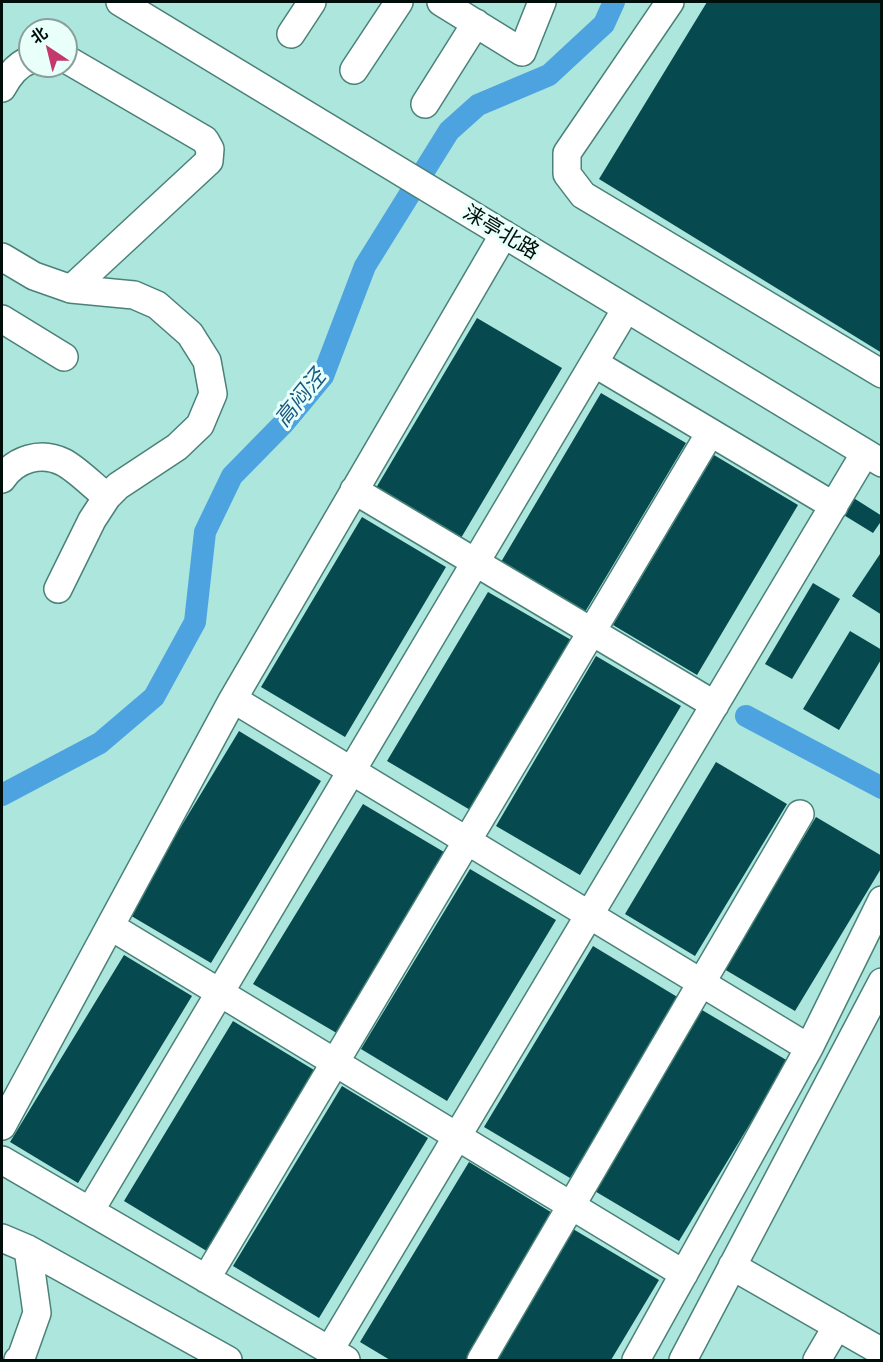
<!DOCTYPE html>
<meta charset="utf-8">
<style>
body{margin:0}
#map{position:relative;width:883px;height:1362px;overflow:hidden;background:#ace6dc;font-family:Commissioner,"Noto Sans SC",sans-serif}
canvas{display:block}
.frame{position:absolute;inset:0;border:3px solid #000f0c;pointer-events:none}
.north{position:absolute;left:18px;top:18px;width:60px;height:60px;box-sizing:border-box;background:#e8fffa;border:2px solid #8b9f9b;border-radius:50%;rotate:325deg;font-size:16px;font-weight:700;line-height:24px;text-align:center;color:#000f0c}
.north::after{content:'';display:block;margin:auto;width:21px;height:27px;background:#c4386b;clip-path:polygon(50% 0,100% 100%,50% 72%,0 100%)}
</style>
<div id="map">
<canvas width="883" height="1362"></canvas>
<div class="frame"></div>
<div class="north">北</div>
</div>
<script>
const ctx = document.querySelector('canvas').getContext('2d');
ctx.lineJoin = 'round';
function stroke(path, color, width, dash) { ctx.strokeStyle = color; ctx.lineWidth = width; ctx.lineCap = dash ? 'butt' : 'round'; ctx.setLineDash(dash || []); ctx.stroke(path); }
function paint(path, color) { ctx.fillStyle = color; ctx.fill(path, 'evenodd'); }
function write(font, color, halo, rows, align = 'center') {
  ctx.font = font + ' Commissioner,"Noto Sans SC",sans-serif'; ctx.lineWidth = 6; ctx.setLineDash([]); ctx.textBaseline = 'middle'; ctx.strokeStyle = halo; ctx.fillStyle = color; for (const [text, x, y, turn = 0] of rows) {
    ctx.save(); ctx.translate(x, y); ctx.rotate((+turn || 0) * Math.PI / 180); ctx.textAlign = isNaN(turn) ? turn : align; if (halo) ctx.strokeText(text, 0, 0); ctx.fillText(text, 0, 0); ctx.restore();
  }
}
stroke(new Path2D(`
 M746,716L882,788
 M2,795L100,743L154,697L195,622L205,532L232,476L284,423L323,376L365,266L449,131L478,105L549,75L604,24L614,2`), '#4da2e0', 22);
paint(new Path2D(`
 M707,2H882V353L599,179Z
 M477,318L562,368L461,538L376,488Z
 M601,393L686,443L585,612L501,562Z
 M714,455L798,505L697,675L613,625Z
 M852,497L882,516V520L873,533L842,514Z
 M362,517L446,567L345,737L261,687Z
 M882,551V615L852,596Z
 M813,583L840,599L792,679L765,664Z
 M488,592L573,641L472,811L387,761Z
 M850,631L882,650V658L839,730L803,709Z
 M596,656L681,706L580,875L496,826Z
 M239,731L321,781L211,963L128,914Z
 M716,762L787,804L695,956L625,914Z
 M363,804L449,855L340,1035L253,984Z
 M816,817L882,856V867L795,1011L724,969Z
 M470,869L556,920L447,1101L361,1049Z
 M593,946L679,998L570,1178L484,1127Z
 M124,955L192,996L78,1183L10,1142Z
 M702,1010L788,1061L679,1241L593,1190Z
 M233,1021L319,1073L210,1253L124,1201Z
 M342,1086L428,1138L319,1318L233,1266Z
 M469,1162L554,1214L466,1360H390L360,1342Z
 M573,1229L659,1280L611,1360H494Z`), '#06494e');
const minor = new Path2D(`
 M120,2L882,463
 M441,2L522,52L542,2
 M670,2L567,153V174L583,195L882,374
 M291,34L312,2
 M66,59L205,140L210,149L209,161L71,289
 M354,70L399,2
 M2,88C8,77 18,64 30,60
 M425,104L476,23
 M2,257L34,276L71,289L134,295L157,305L190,334L207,361L213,394L200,425L177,447L118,486L107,497L92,520L58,589
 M2,319L64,357
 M594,363L834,506
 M2,479C15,459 41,451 63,462C77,469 94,487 107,497
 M354,490L715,705
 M233,699L809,1048
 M110,926L684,1274
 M2,1126L233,699L504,234
 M2,1160L346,1360
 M90,1211L626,309
 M2,1238L28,1249L228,1360
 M732,1266L882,1352
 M206,1279L710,433
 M329,1351L865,453
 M18,1360L21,1358L37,1313L28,1249
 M481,1360L800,814
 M636,1360L809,1048L882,900
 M683,1360L882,982
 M817,1360L837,1326`);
stroke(minor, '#4a8178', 30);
stroke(minor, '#fff', 27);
write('21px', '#000f0c', '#e8fffa', [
 ["涞亭北路",501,232,31]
]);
write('italic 22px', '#1b5882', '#e8fffa', [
 ["高闷泾",300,398,-51]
]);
</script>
